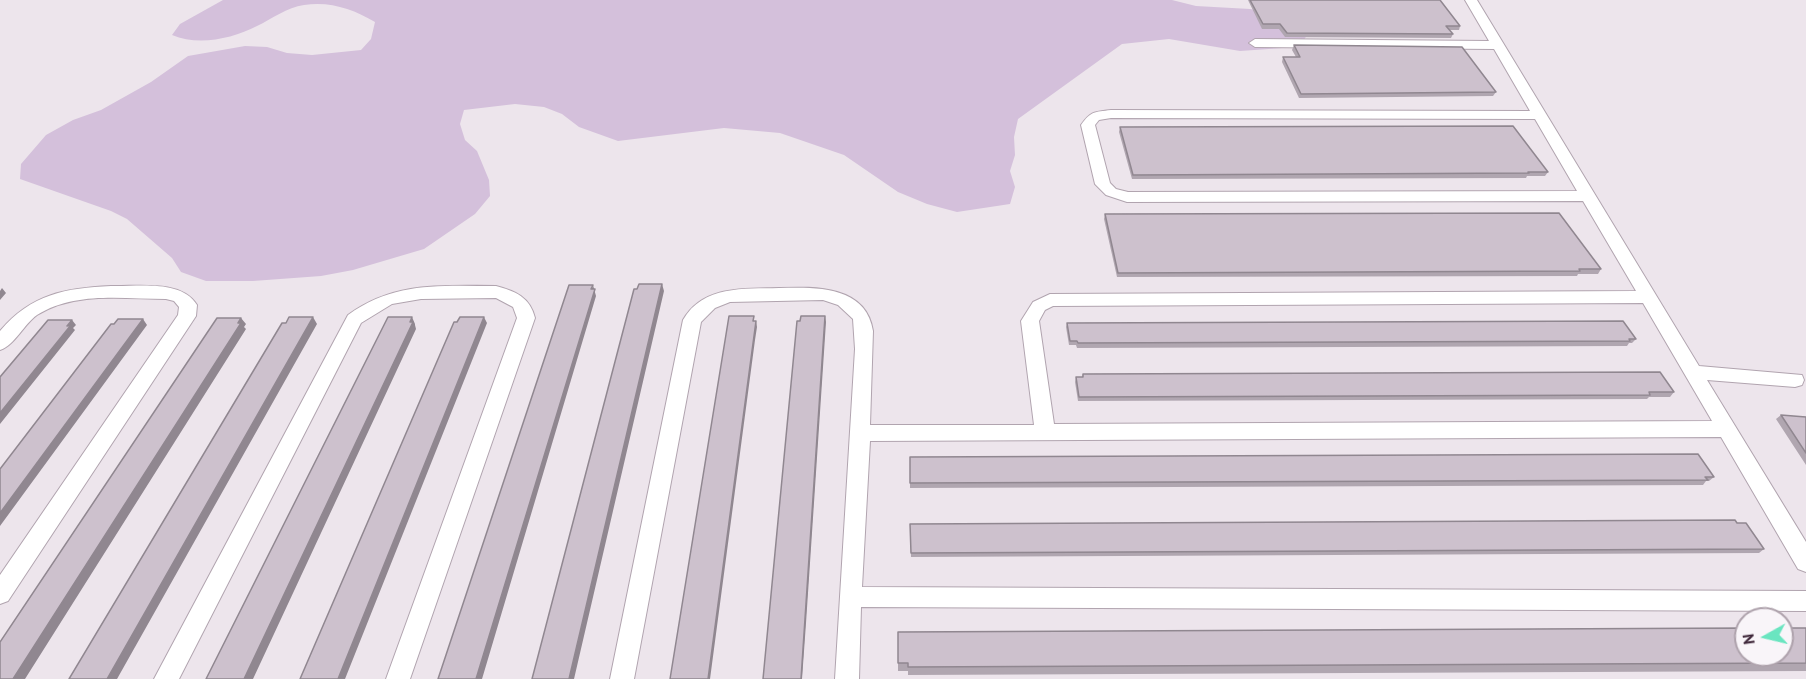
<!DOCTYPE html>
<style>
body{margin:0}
#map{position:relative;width:1806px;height:679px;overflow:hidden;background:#ede5ec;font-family:"PT Sans",sans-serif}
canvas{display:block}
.north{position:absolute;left:1734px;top:607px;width:60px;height:60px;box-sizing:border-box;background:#f9f5f9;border:2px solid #aea2ac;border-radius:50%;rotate:262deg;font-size:16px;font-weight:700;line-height:24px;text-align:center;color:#3d2538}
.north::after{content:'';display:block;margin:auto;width:21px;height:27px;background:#6ae5c0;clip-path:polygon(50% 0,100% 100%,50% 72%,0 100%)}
</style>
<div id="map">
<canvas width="1806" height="679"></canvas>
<div class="north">N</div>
</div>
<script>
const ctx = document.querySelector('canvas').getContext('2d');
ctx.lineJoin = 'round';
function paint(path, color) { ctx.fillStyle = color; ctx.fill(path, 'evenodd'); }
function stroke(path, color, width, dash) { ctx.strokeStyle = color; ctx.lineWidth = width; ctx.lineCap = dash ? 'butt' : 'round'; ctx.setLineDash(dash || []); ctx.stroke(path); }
paint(new Path2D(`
 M223,0H1172L1196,6L1250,9L1301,19L1310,30L1304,40L1283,48L1240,51L1169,39L1122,44L1018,119L1014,137L1015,155L1010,171L1015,187L1010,204L957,212L927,204L898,192L844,155L780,133L724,128L618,141L579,127L562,114L544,107L515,104L464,110L460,124L465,140L477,151L489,180L490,196L475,214L424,249L353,270L321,276L253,281H206L181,272L172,258L127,219L111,211L20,179L21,164L46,135L73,120L101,110L151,82L188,56L245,46L267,47L287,53L312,55L361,50L371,39L375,22C353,9 330,1 304,5C287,7 272,19 257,26C232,39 198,46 172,35L180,24Z`), '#d4c0db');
const street = new Path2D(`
 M1465,0H1477L1699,366L1802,375L1804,380L1802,385L1795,387L1707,380L1806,542V572L1798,569L1721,437L870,441L862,587L1806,591V611L861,607L859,679H835L855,349L853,319L838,305L823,300L730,302L715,308L701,322L634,679H610L683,320C703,285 744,289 779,288C814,287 866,285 873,331L870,425H1034L1021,321L1033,302L1050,294L1636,291L1583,201L1127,202L1106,195L1095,184L1081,125C1091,111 1094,112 1111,110L1530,111L1494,49L1255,47L1249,43L1255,39L1489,41ZM1111,118L1535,119L1577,191L1128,192L1116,189L1110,183L1095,125L1099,120ZM1643,303L1712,421L1054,424L1039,321L1045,310L1053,306Z
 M111,286C137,287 181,279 197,305L196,316L8,601L0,604V575L178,315L179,307L174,301L166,299C123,299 75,291 37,315C24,324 15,345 0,350V331C31,294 66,288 111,286Z
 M496,286C515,291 530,297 535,318L410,679H386L517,318L513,307L496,298L421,299L392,304L361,323L179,679H154L348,315C395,281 441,286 496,286Z`);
stroke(street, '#b1a4af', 2);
paint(street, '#fff');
paint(new Path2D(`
 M1248,0H1440L1460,26L1459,30H1449L1453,34L1451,38L1285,37L1279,29H1262Z
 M1294,45L1496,92L1493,96L1299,98L1282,62L1283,57H1296L1292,50Z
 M1120,127L1548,172L1545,176H1527L1526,178L1132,179L1119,132Z
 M1105,214L1601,269L1598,274H1578L1577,276L1117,277L1104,219Z
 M1067,323L1636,339L1632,343H1629L1627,346L1077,348L1076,345H1069L1066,327Z
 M1083,374L1674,392L1670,397H1649L1647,399L1078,401L1075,382L1076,377H1082Z
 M1781,415L1806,417V465L1776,419Z
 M910,457L1714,477L1709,481H1706L1703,485L910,488Z
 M1737,523L1764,549L1759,553L911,557L910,524Z
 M1806,628V671L908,675V671H898V632Z`), '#b0a6b0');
paint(new Path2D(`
 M662,284L664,291L574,679H569Z
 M593,285L596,296L482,679H476Z
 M2,288L6,293L0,300V291Z
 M825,316L826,322L806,623L802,679H801Z
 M313,317L317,324L117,679H107Z
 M412,317L415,324V325L416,329L253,679H244Z
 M484,317L487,323L345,679H338Z
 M241,318L246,324L244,327L246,329L25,679H13Z
 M143,319L147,325L0,526V513Z
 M72,320L76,325L73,328L75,330L0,424V413Z
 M756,321L757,327L755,340L710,679H708Z`), '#908790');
const building = new Path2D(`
 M1250,0H1440L1460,26H1446L1453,34L1287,33L1280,24H1263Z
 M1294,45L1462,47L1496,92L1301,94L1283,57H1300Z
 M1513,126L1548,172H1528L1529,173L1133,175L1120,127Z
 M1559,213L1601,269H1579L1580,271L1118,273L1105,214Z
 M639,284H662L569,679H532L634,289H637Z
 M569,285H593L591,289H595L476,679H438Z
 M729,316H754L753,321H756L708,679H670Z
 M801,316H825L801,679H763L797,321H800Z
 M289,317H313L107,679H69L282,323H286Z
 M388,317H412L410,322H413L244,679H206Z
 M460,317H484L338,679H300L454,322H457Z
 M217,318H241L238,323H241L13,679H0V642Z
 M118,319H143L0,513V469L111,324H114Z
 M48,320H72L67,326L71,325L0,413V377Z
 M1623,321L1636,339H1629L1630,341L1078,343L1077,341H1070L1067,323Z
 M1660,372L1674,392H1649L1650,395L1079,397L1076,377H1083V374Z
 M1781,415L1806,417V453Z
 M1698,454L1714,477H1705L1708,480L910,483V457Z
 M1735,520L1737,523H1746L1764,549L911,553L910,524Z
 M1746,628V655H1782V628H1806V663L908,667V663H898V632Z`);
paint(building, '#cdc1cd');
stroke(building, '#908790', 1.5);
</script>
